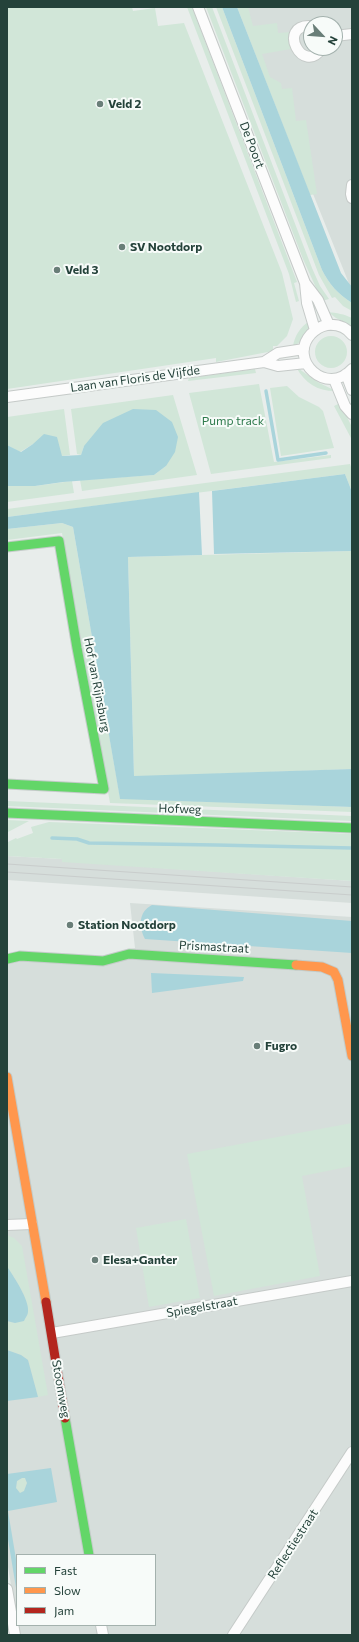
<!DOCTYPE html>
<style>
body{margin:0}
#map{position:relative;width:359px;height:1642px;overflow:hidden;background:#e8edeb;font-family:Commissioner,sans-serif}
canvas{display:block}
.frame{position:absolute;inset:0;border:8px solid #24423a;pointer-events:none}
.legend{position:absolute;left:16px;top:1554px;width:140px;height:72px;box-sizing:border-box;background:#f7fbf9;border:1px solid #a3b1ad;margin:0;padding:5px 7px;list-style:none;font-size:12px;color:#24423a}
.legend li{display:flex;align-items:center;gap:8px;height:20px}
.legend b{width:20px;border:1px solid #a3b1ad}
.north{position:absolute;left:303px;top:16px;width:40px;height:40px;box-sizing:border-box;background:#f7fbf9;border:1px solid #a3b1ad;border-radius:50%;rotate:116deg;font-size:11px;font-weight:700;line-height:16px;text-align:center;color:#24423a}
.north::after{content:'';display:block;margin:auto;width:14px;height:18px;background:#697e78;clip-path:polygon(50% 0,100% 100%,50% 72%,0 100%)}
</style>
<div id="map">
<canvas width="359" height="1642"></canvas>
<div class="frame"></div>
<ul class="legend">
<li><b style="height:5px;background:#63d668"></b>Fast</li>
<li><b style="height:5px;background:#ff974d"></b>Slow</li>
<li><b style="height:5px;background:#b3261e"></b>Jam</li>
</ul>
<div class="north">N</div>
</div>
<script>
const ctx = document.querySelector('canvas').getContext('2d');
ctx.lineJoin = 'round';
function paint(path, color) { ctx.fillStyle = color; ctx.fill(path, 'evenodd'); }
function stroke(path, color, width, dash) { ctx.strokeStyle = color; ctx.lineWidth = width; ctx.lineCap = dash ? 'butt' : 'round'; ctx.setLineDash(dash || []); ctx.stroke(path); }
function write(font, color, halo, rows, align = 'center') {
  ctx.font = font + ' Commissioner,sans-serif'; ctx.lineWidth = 4; ctx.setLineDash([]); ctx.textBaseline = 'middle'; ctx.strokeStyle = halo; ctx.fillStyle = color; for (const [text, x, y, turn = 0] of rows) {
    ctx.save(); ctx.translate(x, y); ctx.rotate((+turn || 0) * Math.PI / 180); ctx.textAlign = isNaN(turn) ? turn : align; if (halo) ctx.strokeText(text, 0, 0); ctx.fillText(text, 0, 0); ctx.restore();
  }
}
paint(new Path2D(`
 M238,7H352V291ZM311,24H335V48H311Z
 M7,856L62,859V861L352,881V903L7,880Z
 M130,903L352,917V1635H19L18,1625H155V1555H17V1620L7,1561V955L98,957L135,948Z`), '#d6dedb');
paint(new Path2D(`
 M7,7H132L133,11L155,8L158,26L184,23L282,273L293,319L287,336L277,346H273V351L216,362V358L7,389Z
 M187,7H192L297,282L294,283L299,301L296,302L289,274Z
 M206,7H212L312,268L320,286L329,299L322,301L303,259Z
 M216,7H222L322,270C329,284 338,294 352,303V311L343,306L335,297L332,298L319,275Z
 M237,7H248L253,26L277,23L278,33L291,32L289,39L291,49L262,54L270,77L281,83L282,89L292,88L296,121L306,120L317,194L310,195Z
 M328,312C337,313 344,314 352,318V326L336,318Z
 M309,321C308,333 304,342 293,346C295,335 300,328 309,321Z
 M315 352a16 16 0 1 1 32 0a16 16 0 1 1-32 0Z
 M296,367C303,371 308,376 315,380C321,385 328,386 335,391C317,391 305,383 296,367Z
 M255,369L256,373L188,381L189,378Z
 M259,384L274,462L331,455V458L211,474L189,393Z
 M287,386L299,397L319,407L323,411L334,448L281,456L270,388Z
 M173,395L197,475L82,491L80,480L154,475L166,466L84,446L81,455L77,454L71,409Z
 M340,403L352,427V440L334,406Z
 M64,409L70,455L62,456L33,444L20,452L7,445V417Z
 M350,464L352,470V492L345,474L7,517V509Z
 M72,481L74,493L7,502L8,485L35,486Z
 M62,523L73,527L120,798L352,807V812L110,803L62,533L7,540V529Z
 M352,551V769L134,777L128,557Z
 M7,801L352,816V821L7,806Z
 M7,820L29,821L8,832Z
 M49,822L352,834V881L62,862V859L7,856V839L8,842L16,838L17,839L33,833L31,827Z
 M352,1123V1166L302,1176L320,1276L214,1296L187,1154Z
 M186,1219L200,1298L149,1307L136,1228Z
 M7,1235L14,1238L22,1246L48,1395L38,1397L28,1360L21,1355L7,1350V1321L15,1323L24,1295L14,1277L7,1268Z
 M22,1478H25L27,1483L24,1491L20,1493L16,1488L17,1481Z`), '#d1e6d8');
paint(new Path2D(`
 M222,7H237L341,273L352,287V303C338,294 329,284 322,270Z
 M133,409L156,410L172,422L178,437L175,452L166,466L154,475L63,482L35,486H7V445L21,452L33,444L44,434L57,437L62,456L81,455L84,446L103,423Z
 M345,474L352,492V551L214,554L212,491Z
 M199,492L202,555L128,557L134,776L352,769V807L120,799L73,527L62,523L7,529V517Z
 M152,905L352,921V953L145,939C139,927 138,912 152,905Z
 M151,973L244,977L243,981L152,993Z
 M8,1268C14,1277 30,1301 28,1312C28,1315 25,1318 24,1321L15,1323L7,1321Z
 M7,1350L21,1355L28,1360L38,1397L7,1401Z
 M51,1468L57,1502L8,1511L17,1565V1594L7,1533V1474ZM22,1478H25L27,1483L24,1491L20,1493L16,1488L17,1481Z`), '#a9d4db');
stroke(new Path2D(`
 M266,391L278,460L326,453
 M52,838L77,839L89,843L216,845L352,848`), '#a9d4db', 3.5);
const street = new Path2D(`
 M198,7L305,283L307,303L315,330
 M311,26C276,24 303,77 322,48
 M335,36L352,34
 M352,185L351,194L352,198
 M305,283L318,300L329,325
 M352,335C346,327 337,324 327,325C321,326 316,329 311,334C287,360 327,397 352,369
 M264,362L278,366L306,363
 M346,374L352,390
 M334,379L345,406L352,414
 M7,397L264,362L278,353L304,349
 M7,1225L32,1224
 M52,1333L352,1281
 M7,1589L15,1635
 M101,1625L103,1635
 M233,1635L352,1452`);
const fast = new Path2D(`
 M7,547L59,541L77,648L104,789L7,784
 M7,813L352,828
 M7,959L20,956L103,961L129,954L296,965
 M65,1418L89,1555`);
const slow = new Path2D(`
 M296,965L322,967L334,972L338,980L352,1056
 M7,1077L46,1302`);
const jam = new Path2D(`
 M46,1302L65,1418`);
stroke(street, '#c5cac8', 12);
stroke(fast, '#c3cbc8', 11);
stroke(slow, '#c3cbc8', 11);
stroke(jam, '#c3cbc8', 11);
stroke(street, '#fcfcfc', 10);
stroke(fast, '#63d668', 9);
stroke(slow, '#ff974d', 9);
stroke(jam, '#b3261e', 9);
stroke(new Path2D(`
 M7,864L352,887
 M7,872L352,895`), '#c9cdcc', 1);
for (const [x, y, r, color] of [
 [100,104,4,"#697e78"],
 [122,247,4,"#697e78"],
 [57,270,4,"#697e78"],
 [70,925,4,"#697e78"],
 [257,1046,4,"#697e78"],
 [95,1260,4,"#697e78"]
]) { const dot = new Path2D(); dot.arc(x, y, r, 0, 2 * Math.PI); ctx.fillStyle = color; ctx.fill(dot); stroke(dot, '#f7fbf9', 1.5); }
write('bold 12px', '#24423a', '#f7fbf9', [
 ["Veld 2",108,104],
 ["SV Nootdorp",130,247],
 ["Veld 3",65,270],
 ["Station Nootdorp",78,925],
 ["Fugro",265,1046],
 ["Elesa+Ganter",103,1260]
], 'left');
write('12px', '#24423a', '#f7fbf9', [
 ["De Poort",252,145,69],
 ["Laan van Floris de Vijfde",135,379,-8],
 ["Hof van Rijnsburg",97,685,79],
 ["Hofweg",180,809,2],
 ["Prismastraat",214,947,3],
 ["Spiegelstraat",202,1307,-10],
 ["Stoomweg",61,1389,80],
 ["Reflectiestraat",293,1544,-57]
]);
write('12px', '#2d7a4b', '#f7fbf9', [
 ["Pump track",233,421]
]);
</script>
